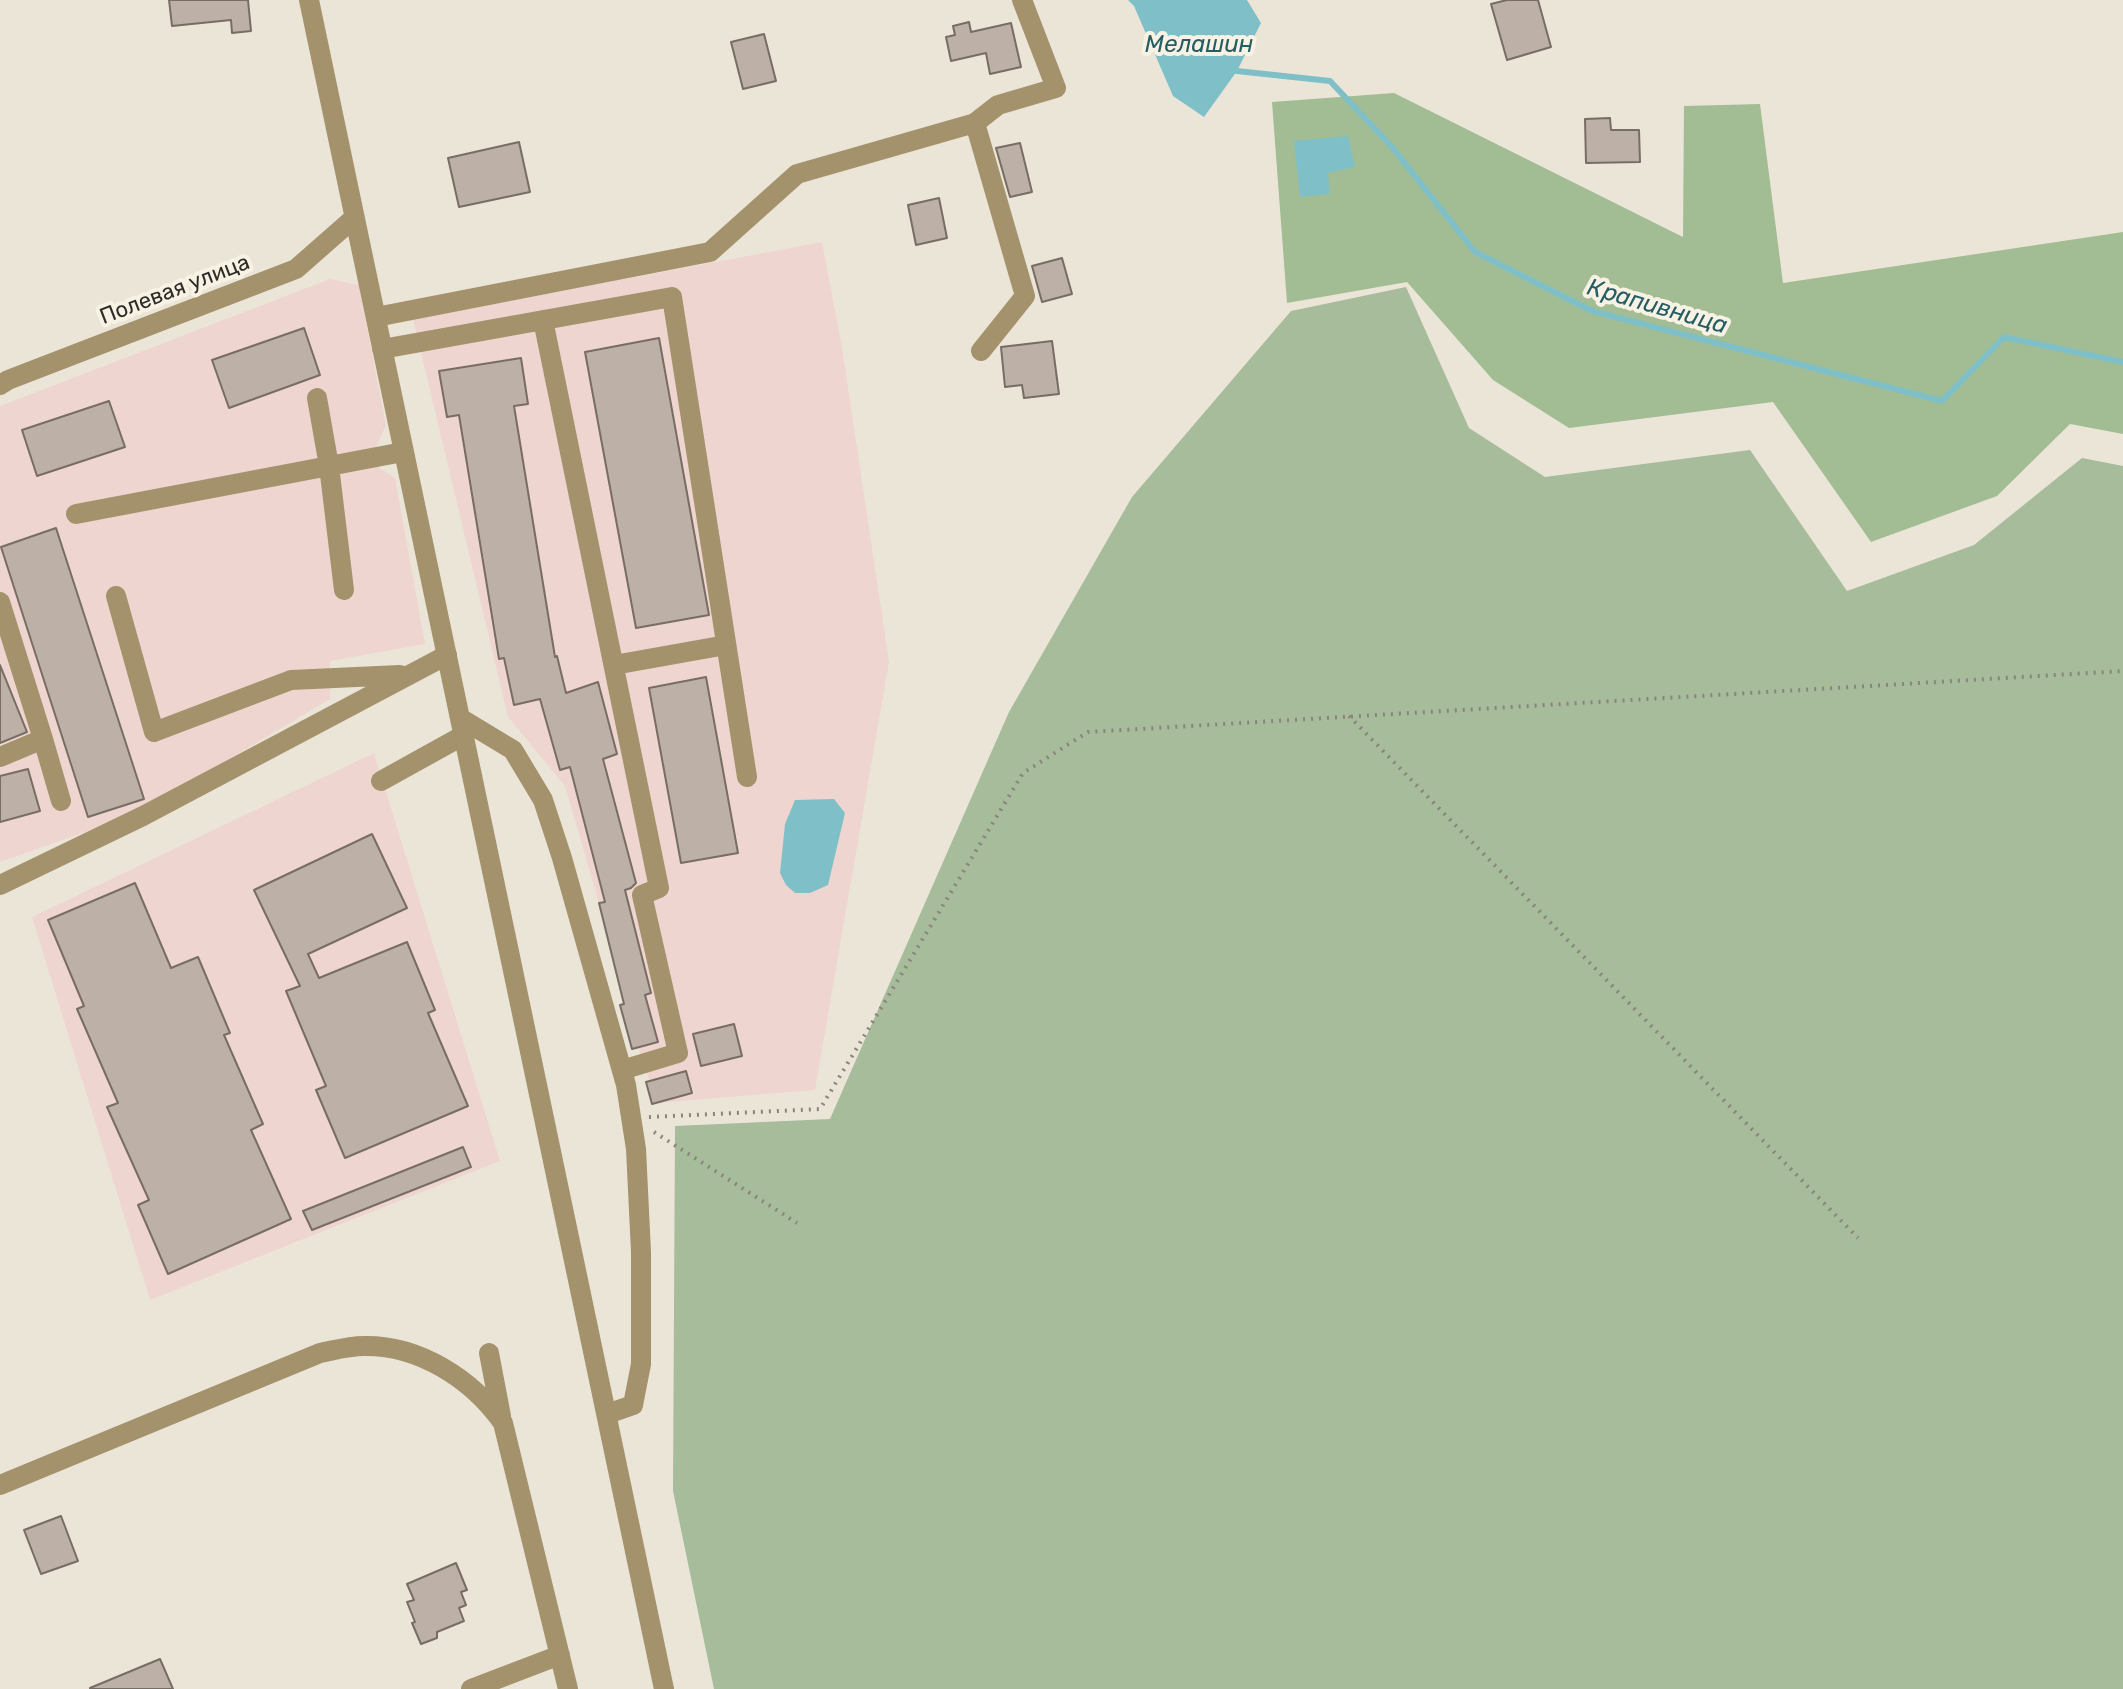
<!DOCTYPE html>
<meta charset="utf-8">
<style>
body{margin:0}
canvas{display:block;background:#ebe5d8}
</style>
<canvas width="2123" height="1689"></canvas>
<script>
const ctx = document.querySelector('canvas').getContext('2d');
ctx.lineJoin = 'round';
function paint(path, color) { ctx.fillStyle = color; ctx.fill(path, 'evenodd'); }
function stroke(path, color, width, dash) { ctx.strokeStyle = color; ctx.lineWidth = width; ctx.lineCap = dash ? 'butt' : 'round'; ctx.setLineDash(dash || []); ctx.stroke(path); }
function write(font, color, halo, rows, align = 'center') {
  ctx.font = font + ' Rubik,sans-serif'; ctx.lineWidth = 8; ctx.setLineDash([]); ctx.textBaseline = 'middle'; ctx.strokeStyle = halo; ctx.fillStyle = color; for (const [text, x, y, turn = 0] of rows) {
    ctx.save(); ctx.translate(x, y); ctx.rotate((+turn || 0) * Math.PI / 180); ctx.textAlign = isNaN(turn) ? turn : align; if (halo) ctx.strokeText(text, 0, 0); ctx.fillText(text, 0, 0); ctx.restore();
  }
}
paint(new Path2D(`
 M822,242L842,347L889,662L815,1090L657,1103L623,1001L599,903L565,786L508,717L413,319Z
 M330,279L359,285L386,425L375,449L379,468L395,478L425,644L330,661V699L137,814L0,862V406Z
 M374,753L500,1161L150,1300L32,917Z`), '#efd5cf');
paint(new Path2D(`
 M1406,287L1469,428L1545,477L1750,450L1847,591L1974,545L2082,458L2123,466V1689H714L673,1491L675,1126L830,1119L1009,712L1132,497L1291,311Z`), '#a6bc9a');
paint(new Path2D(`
 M1394,93L1683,237L1684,106L1760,104L1783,283L2123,232V434L2070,424L1997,496L1871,542L1773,402L1569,428L1493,380L1407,282L1287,303L1272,102Z`), '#a2bd93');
paint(new Path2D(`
 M1128,0H1247L1261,23L1237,71L1204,117L1173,96L1134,6Z
 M1348,136L1355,167L1328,173L1330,194L1300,197L1294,141Z
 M834,799L845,813L828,885L810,893H795L786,885L780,873L785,824L795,800Z`), '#7fbfc7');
stroke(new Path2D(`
 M1237,71L1330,81L1392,147L1475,252L1592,311L1942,401L2004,337L2123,362`), '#7fbfc7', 6);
const building = new Path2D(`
 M169,0H248L251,31L232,33L231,20L172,26Z
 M1507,0H1538L1551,47L1507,60L1491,4Z
 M969,22L971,32L1011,23L1021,67L990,74L986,53L951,61L946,37L955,35L953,26Z
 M764,34L776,81L743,89L731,42Z
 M1610,118L1611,130H1639L1640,162L1586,163L1585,119Z
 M519,142L530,192L459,207L448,158Z
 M1020,143L1032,192L1010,197L996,148Z
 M939,198L947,238L916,245L908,205Z
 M1062,258L1072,294L1042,302L1032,266Z
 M304,328L320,375L229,408L212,360Z
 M659,338L709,615L636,628L585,352Z
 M1052,341L1059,394L1024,398L1022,385L1005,387L1001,347Z
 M521,358L528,404L514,406L555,657L557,656L566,693L598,682L617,754L603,759L636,883L631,888L625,890L651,993L645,995L658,1042L632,1049L620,1005L624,1004L599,903L605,902L570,767L560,770L540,699L514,705L504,658L499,659L459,415L447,417L439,371Z
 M109,401L125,447L37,476L22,430Z
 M56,528L144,799L88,817L1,547Z
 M0,665L27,732L0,743Z
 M706,677L738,853L681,863L649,688Z
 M28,769L40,811L0,822V776Z
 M372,834L407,908L308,954L319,978L407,942L435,1010L428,1013L468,1106L345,1158L316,1090L326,1086L286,991L300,986L254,890Z
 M135,883L171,968L198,957L230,1033L224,1035L263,1124L251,1130L291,1219L168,1274L138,1205L149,1200L107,1107L118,1103L77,1009L84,1006L48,920Z
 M734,1024L742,1056L701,1066L693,1034Z
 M686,1071L692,1093L652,1104L646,1082Z
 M463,1147L471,1167L312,1230L303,1211Z
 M61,1516L78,1561L41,1574L24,1530Z
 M456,1563L467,1590L461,1592L466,1605L459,1608L464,1621L437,1632V1638L421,1644L412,1623L415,1622L407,1602L414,1600L407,1584Z
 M160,1659L173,1689H90V1688Z`);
paint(building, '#bcb0a7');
stroke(building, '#786d64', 2);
stroke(new Path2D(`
 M1349,716L1858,1238
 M649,1117L820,1109L1023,773L1088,732L2123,671
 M654,1132L797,1223`), '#89857c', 4, [2, 6]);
stroke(new Path2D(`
 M309,0L664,1689
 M975,123L998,105L1056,88L1022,0
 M376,317L710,252L797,174L975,123L1025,296L981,351
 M543,320L659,888L642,895L678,1053L622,1070
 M382,349L672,297L747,777
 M0,385L8,380L296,269L354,218
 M317,398L329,466L344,590
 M76,514L403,452
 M116,596L154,732L291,680L400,675
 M0,602L43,739
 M614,665L726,645
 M460,718L513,750L543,800L562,858L626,1085L636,1149L641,1252V1364L633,1405L607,1414
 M0,757L43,739L61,801
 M381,781L464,735
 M0,885L143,816L447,655
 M489,1353L501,1416
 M0,1485L320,1353C335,1350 349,1346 364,1346C419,1345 472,1379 503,1423L568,1689
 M471,1689L560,1655`), '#a3926c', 20);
write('22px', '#2e2c27', '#f8f2e5', [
 ["Полевая улица",175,290,-21]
]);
write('italic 24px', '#265d63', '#f8f2e5', [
 ["Мелашин",1199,45],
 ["Крапивница",1657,307,16]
]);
</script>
